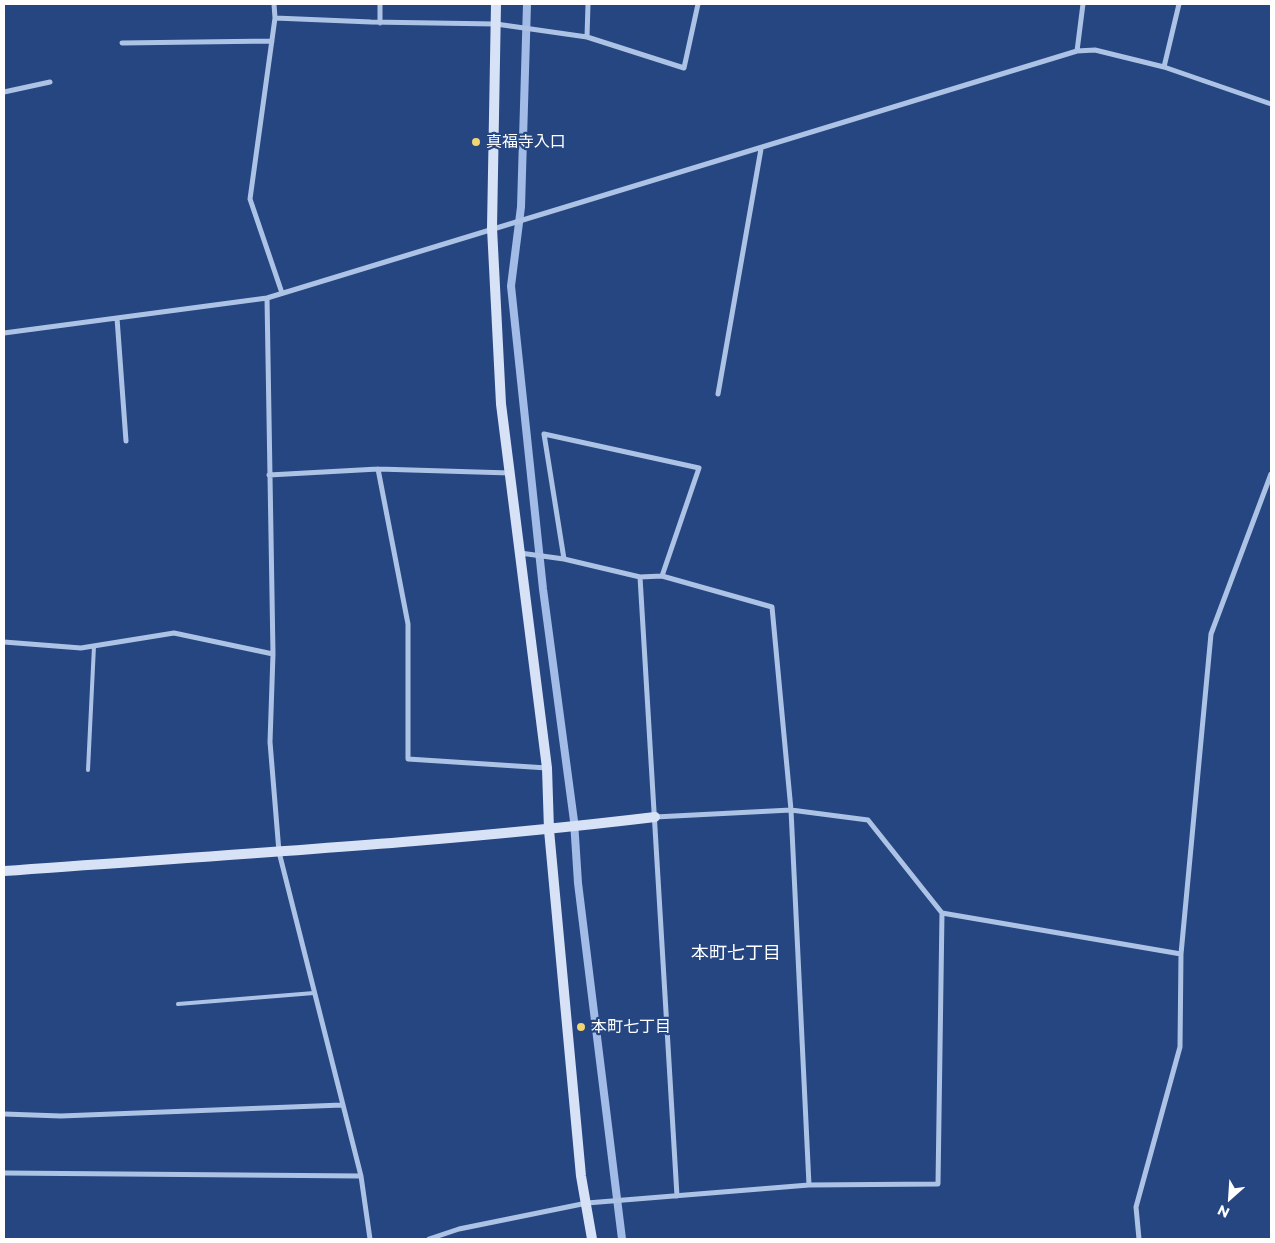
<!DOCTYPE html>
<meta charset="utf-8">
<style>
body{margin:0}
#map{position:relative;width:1275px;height:1243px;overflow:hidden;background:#264681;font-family:Montserrat,sans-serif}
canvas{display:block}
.frame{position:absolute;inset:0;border:5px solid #fff;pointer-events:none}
.north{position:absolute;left:1205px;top:1173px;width:50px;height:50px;-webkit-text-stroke:4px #264681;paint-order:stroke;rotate:206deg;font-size:14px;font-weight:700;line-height:20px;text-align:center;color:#fff}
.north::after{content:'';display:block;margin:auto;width:18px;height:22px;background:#fff;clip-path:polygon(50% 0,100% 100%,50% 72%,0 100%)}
</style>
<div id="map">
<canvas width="1275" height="1243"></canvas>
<div class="frame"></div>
<div class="north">N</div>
</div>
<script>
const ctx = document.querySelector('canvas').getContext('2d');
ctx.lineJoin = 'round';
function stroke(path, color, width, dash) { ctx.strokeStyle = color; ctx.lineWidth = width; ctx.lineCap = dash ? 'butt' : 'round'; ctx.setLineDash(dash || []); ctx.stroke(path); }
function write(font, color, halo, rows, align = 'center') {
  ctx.font = font + ' Montserrat,"Noto Sans JP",sans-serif'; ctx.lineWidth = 4.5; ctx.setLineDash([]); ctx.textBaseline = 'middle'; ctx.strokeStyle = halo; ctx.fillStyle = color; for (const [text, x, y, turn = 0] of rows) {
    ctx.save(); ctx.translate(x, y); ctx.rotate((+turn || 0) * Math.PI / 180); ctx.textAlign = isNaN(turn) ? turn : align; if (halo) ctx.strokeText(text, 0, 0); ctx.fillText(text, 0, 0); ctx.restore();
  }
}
stroke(new Path2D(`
 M527,4L521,207L511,286L543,589L574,821L578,883L622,1239`), '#a2bce7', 8);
stroke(new Path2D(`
 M88,770L94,646
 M178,1004L314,993`), '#adc3e6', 4);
stroke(new Path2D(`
 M274,4L275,18L371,22L496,24L587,37L588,4
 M380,4V23
 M275,18L250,199L282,293
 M587,37L684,68L698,4
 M122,43L272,41
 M1077,51L1083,4
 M1164,67L1179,4
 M4,92L50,82
 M267,298L273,654L270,742L279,852L361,1176L370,1239
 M117,318L126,441
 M4,333L267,298L1077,51L1095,50L1164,67L1271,104
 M718,394L761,149
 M378,469L408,624V759L547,768
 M269,475L378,469L510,473
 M520,553L564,559L640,577L662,576L772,607L791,810L809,1185
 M564,559L544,434L699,468L662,576
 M640,577L677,1196
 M4,642L81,648L174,633L273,654
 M942,913L1181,954
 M4,1114L61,1116L342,1105
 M4,1173L361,1176
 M429,1239L459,1229L587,1203L809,1185L938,1184L942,913L868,820L791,810L655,817
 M1139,1239L1136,1207L1180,1047L1181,954L1211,634L1271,474`), '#adc3e6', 5);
stroke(new Path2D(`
 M496,4L492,228L501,404L547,768L549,830L581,1176L592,1239
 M4,871C221,855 439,843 655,817`), '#d7e2f6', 10);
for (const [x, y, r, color] of [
 [476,142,5,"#f0d572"],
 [581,1027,5,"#f0d572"]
]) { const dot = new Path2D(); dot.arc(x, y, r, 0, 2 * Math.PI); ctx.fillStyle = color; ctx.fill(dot); stroke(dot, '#264681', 2); }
write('16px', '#fff', '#264681', [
 ["真福寺入口",486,142],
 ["本町七丁目",591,1027]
], 'left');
write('18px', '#fff', '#264681', [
 ["本町七丁目",736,954]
]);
</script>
